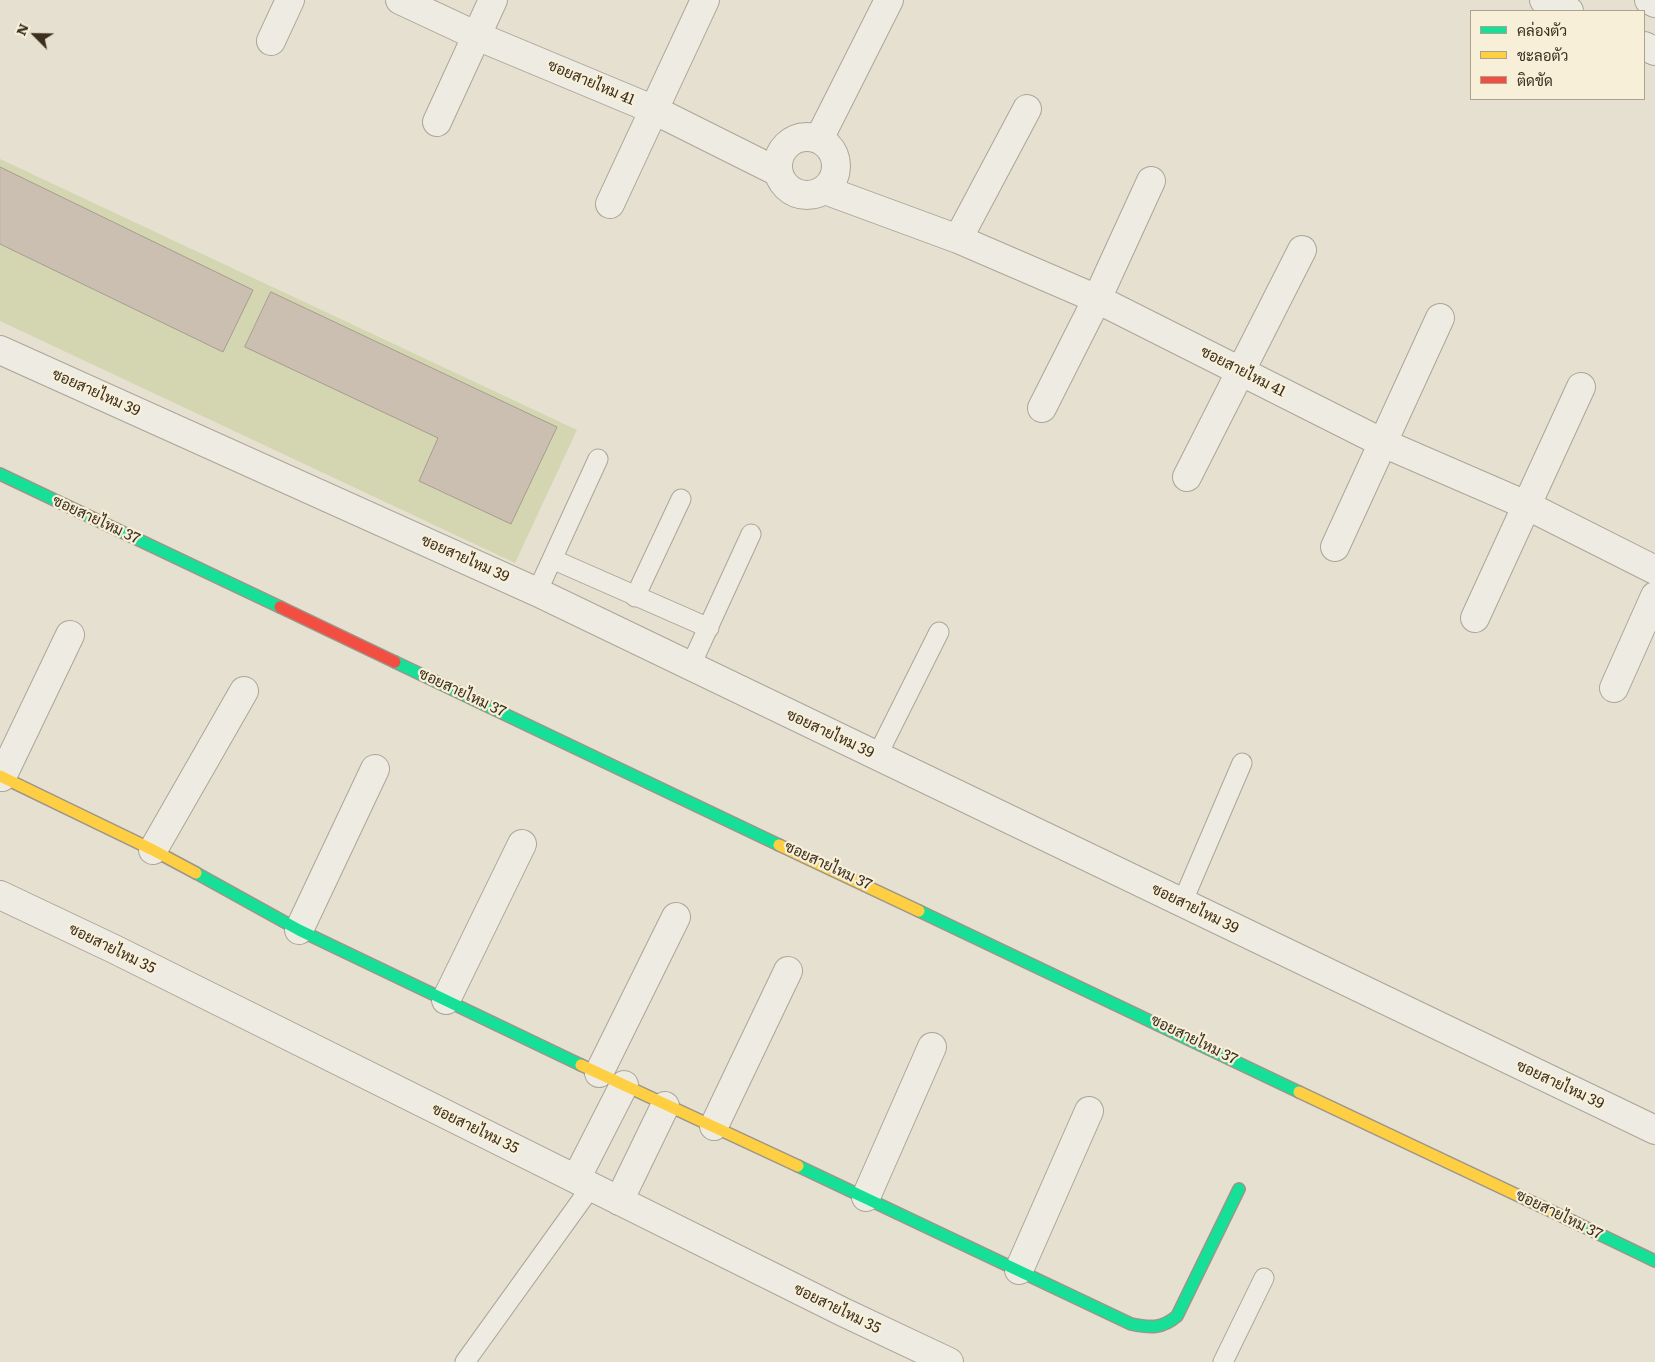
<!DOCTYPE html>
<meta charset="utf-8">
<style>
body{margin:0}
#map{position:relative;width:1655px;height:1362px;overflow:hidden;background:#e6e0d0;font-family:Literata,Sarabun,serif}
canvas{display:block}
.legend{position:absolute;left:1470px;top:10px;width:175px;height:90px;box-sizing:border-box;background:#f7efd7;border:1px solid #aca28e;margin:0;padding:6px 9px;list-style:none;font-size:15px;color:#3c2f20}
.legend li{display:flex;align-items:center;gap:10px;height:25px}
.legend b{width:25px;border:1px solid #aca28e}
.north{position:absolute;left:10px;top:10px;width:50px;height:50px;-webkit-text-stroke:4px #f7efd7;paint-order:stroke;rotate:293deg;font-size:14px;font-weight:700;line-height:20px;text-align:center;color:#3c2f20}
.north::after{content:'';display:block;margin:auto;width:18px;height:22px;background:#3c2f20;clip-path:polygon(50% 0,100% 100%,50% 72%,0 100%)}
</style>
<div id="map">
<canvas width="1655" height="1362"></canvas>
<ul class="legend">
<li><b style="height:6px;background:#16e098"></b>คล่องตัว</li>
<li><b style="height:6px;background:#ffcf43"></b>ชะลอตัว</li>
<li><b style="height:6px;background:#f24e42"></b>ติดขัด</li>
</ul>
<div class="north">N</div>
</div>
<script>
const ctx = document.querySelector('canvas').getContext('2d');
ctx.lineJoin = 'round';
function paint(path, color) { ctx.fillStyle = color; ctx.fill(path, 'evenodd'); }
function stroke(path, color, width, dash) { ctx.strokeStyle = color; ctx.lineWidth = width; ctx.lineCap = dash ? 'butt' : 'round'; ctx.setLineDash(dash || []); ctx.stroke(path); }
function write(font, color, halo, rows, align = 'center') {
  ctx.font = font + ' Literata,Sarabun,serif'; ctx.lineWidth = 4.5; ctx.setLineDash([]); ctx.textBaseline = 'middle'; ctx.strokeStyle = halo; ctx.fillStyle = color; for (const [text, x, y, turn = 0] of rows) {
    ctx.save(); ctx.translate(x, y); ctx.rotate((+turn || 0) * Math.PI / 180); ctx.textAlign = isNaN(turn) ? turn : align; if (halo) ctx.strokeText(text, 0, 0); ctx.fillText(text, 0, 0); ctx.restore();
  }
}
paint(new Path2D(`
 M0,159L577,430L515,563L0,321Z`), '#d4d6b2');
const building = new Path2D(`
 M0,167L253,290L223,352L0,244Z
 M271,292L557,427L511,524L419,481L438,438L245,347Z`);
paint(building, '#cabfb1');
stroke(building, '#a79c8f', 1);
const lane = new Path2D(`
 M552,559L709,628
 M537,592L598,459
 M635,597L681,499
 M690,667L751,534
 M877,756L939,632
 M1182,903L1242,763
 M465,1362L591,1187
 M1223,1362L1264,1278`);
const street = new Path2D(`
 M400,0L477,36L652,109L778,172
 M1544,0L1569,11
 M1649,0L1655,3
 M271,41L290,0
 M1644,46L1655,51
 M437,122L493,0
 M778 166a29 29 0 1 1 58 0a29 29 0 1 1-58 0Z
 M819,139L889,0
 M825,190L958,239L1097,299L1383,443L1526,505L1655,570
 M610,204L705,0
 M958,239L1027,109
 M0,350L537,592L1655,1130
 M1042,408L1097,299L1151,181
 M1187,477L1302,250
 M1335,547L1440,318
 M1475,618L1581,387
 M1614,688L1655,596
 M2,777L70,635
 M153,850L244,691
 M0,895L114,949L843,1312L949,1362
 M299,930L375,769
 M446,1000L522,844
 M599,1073L676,917
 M714,1126L788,971
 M576,1179L624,1085
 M866,1197L932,1047
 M619,1201L665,1106
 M1019,1270L1089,1111`);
const fast = new Path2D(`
 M0,474L280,607
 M395,662L779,845
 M196,873L299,930L581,1065
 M919,911L1299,1092
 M798,1166L1131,1324C1150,1328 1162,1329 1177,1316L1239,1189
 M1572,1221L1655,1261`);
const slow = new Path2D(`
 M0,776L153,850L196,873
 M779,845L919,911
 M581,1065L798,1166
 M1299,1092L1572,1221`);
const jam = new Path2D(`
 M280,607L395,662`);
stroke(lane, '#aca599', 21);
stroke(street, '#aca599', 30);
stroke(fast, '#9c9588', 14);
stroke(slow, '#9c9588', 14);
stroke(jam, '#9c9588', 14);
stroke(lane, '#eeebe2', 19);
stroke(street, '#eeebe2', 28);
stroke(fast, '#16e098', 11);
stroke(slow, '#ffcf43', 11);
stroke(jam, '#f24e42', 11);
write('15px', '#3c2f20', '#f7efd7', [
 ["ซอยสายไหม 41",591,83,23],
 ["ซอยสายไหม 41",1243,372,27],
 ["ซอยสายไหม 39",96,393,24],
 ["ซอยสายไหม 37",96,520,25],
 ["ซอยสายไหม 39",465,559,24],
 ["ซอยสายไหม 37",462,693,25],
 ["ซอยสายไหม 39",830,734,25],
 ["ซอยสายไหม 37",828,866,25],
 ["ซอยสายไหม 39",1195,909,26],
 ["ซอยสายไหม 35",112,949,26],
 ["ซอยสายไหม 37",1194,1040,26],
 ["ซอยสายไหม 39",1560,1085,25],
 ["ซอยสายไหม 35",475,1129,26],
 ["ซอยสายไหม 37",1559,1215,26],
 ["ซอยสายไหม 35",837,1309,26]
]);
</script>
